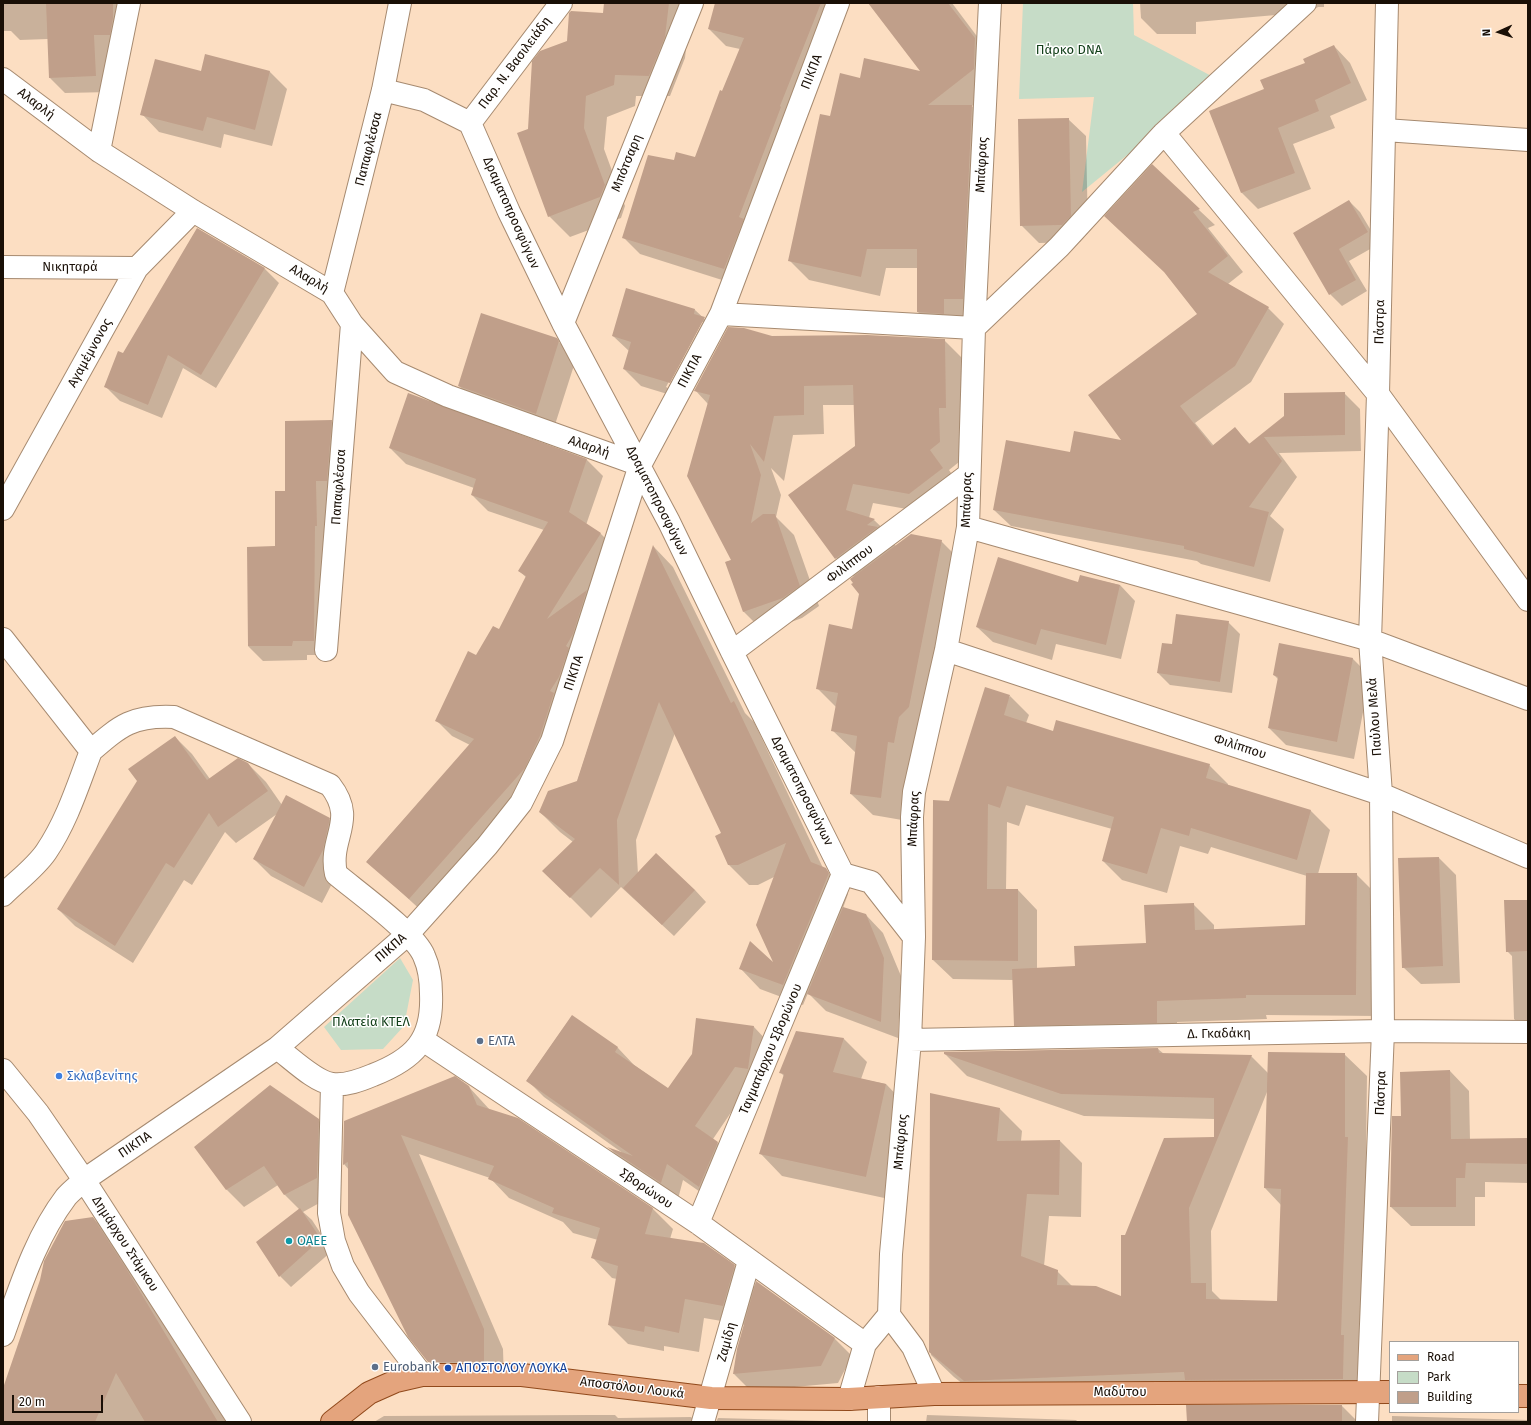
<!DOCTYPE html>
<meta charset="utf-8">
<style>
body{margin:0}
#map{position:relative;width:1531px;height:1425px;overflow:hidden;background:#fcdec2;font-family:"Fira Sans",sans-serif}
canvas{display:block}
.frame{position:absolute;inset:0;border:4px solid #190f06;pointer-events:none}
.legend{position:absolute;left:1389px;top:1341px;width:130px;height:72px;box-sizing:border-box;background:#fff;border:1px solid #a39f9b;margin:0;padding:5px 7px;list-style:none;font-size:12px;color:#190f06}
.legend li{display:flex;align-items:center;gap:8px;height:20px}
.legend b{width:20px;border:1px solid #a39f9b}
.north{position:absolute;left:1479px;top:12px;width:40px;height:40px;-webkit-text-stroke:3px #fff;paint-order:stroke;rotate:267deg;font-size:11px;font-weight:700;line-height:16px;text-align:center;color:#190f06}
.north::after{content:'';display:block;margin:auto;width:14px;height:18px;background:#190f06;clip-path:polygon(50% 0,100% 100%,50% 72%,0 100%)}
.scale{position:absolute;left:12px;top:1395px;width:91px;height:18px;box-sizing:border-box;border:2px solid #190f06;border-top:0;padding-left:5px;font-size:12px;line-height:14px;white-space:nowrap;color:#190f06;-webkit-text-stroke:3px #fff;paint-order:stroke}
</style>
<div id="map">
<canvas width="1531" height="1425"></canvas>
<div class="frame"></div>
<ul class="legend">
<li><b style="height:5px;background:#e4a47d"></b>Road</li>
<li><b style="height:11px;background:#c6dcc7"></b>Park</li>
<li><b style="height:11px;background:#c09f8a"></b>Building</li>
</ul>
<div class="north">N</div>
<div class="scale">20 m</div>
</div>
<script>
const ctx = document.querySelector('canvas').getContext('2d');
ctx.lineJoin = 'round';
function paint(path, color) { ctx.fillStyle = color; ctx.fill(path, 'evenodd'); }
function stroke(path, color, width, dash) { ctx.strokeStyle = color; ctx.lineWidth = width; ctx.lineCap = dash ? 'butt' : 'round'; ctx.setLineDash(dash || []); ctx.stroke(path); }
function write(font, color, halo, rows, align = 'center') {
  ctx.font = font + ' "Fira Sans",sans-serif'; ctx.lineWidth = 3; ctx.setLineDash([]); ctx.textBaseline = 'middle'; ctx.strokeStyle = halo; ctx.fillStyle = color; for (const [text, x, y, turn = 0] of rows) {
    ctx.save(); ctx.translate(x, y); ctx.rotate((+turn || 0) * Math.PI / 180); ctx.textAlign = isNaN(turn) ? turn : align; if (halo) ctx.strokeText(text, 0, 0); ctx.fillText(text, 0, 0); ctx.restore();
  }
}
paint(new Path2D(`
 M1023,3H1133L1134,35L1219,80L1082,192L1094,97L1019,99Z
 M400,958L413,980L404,1026L383,1049L341,1050L324,1027Z`), '#c6dcc7');
paint(new Path2D(`
 M3,3H124L111,92L65,93L50,78L48,39L20,40L11,31H3Z
 M605,3H691L685,58L670,96H636L635,106L607,117L604,149L625,206L621,218L570,237L549,216L529,130L568,42L604,14Z
 M716,3H841L741,286L640,254L623,237L675,161L695,158L740,49L726,46L709,29Z
 M875,3H952L994,59V89L972,106L992,126L964,333L937,332L918,312V268H886L880,296L809,280L789,260L831,118L861,79L923,72Z
 M1140,3H1324V7H1318L1310,12L1196,22V34H1157L1141,18Z
 M1334,46L1350,63L1367,100L1330,116L1335,128L1293,144L1311,189L1258,209L1242,193L1210,111L1265,90Z
 M206,55L270,72L287,89L272,146L224,134L221,148L159,132L142,114L202,72Z
 M1068,119L1086,136L1088,233L1080,242L1039,243L1021,225Z
 M1152,166L1215,225L1208,228L1243,272L1228,284L1268,308L1284,324L1251,382L1195,423L1214,446L1235,429L1250,444L1344,393L1360,409L1361,451L1279,453L1297,477L1270,516L1284,529L1270,582L1201,564L1197,561L1011,526L994,510L1071,453L1123,441L1199,314Z
 M1349,201L1360,212L1379,244L1349,261L1367,291L1342,306L1330,294L1294,233Z
 M197,229L265,269L279,283L216,388L183,368L162,418L120,401L105,386Z
 M695,310L722,335L687,400L641,386L624,369L629,351L613,336ZM701,322H703L668,388L666,387Z
 M772,337L944,340L964,360L966,427H959V462L949,470L962,489L929,513L873,503L869,518L874,520L894,539L891,541L896,546L941,541L963,563L902,820L873,815L851,794L856,753L832,730L837,708L817,688L853,630L860,594L854,577L836,558L790,496L856,446L855,405H823L824,434L793,435L784,481L771,468L781,495L776,517L794,535L819,606L802,618L764,632L744,612L726,562L732,560L708,404L695,390Z
 M556,339L576,359L553,431L476,403L459,386Z
 M408,395L587,460L603,476L586,525L601,534L617,550L556,752L425,914L367,861L470,745L452,736L436,720L477,657L499,631L527,578L519,571L544,530L488,511L472,495L474,488L406,464L390,448Z
 M331,421L346,436L329,655H307V660L263,661L248,646L276,547L286,492Z
 M654,547L673,567L745,713L754,722L823,868L846,889L848,894L843,908L866,915L883,933L901,976L898,1038L826,1011L808,993L803,1005L760,989L741,969L776,966L774,877L758,885H749L729,865L723,833L675,733L636,840L638,874L695,890L706,902L674,936L621,887L591,918L564,891L573,842L560,832L540,812L577,782Z
 M1080,576L1120,585L1135,601L1121,659L1056,644L1052,660L993,642L977,627L1079,583Z
 M1228,622L1240,634L1232,693L1170,685L1158,673L1172,645Z
 M1280,644L1353,659L1370,676L1354,759L1286,745L1269,728L1279,680L1274,675Z
 M1010,696L1029,715L1026,723L1054,732L1209,765L1228,784V786L1311,811L1330,830L1318,874H1356L1377,895V1016L1266,1015L1267,1019L1177,1022L1178,1043L1036,1046L1015,1025L1013,980L953,979L933,960L949,802ZM1026,805L1112,829L1103,861L1122,880L1167,893L1180,846L1208,854L1211,847L1307,876L1306,926L1214,930V925L1193,904L1147,944L1076,967L1037,969V910L1018,890H1006L1007,822L1019,826Z
 M175,737L192,754L210,779L248,764L266,782L282,805L329,819L346,837L340,868L322,903L271,876L254,859L277,814L236,843L225,832L192,885L184,880L133,963L75,926L58,909Z
 M1439,858L1456,875L1460,983L1421,984L1403,967Z
 M1528,901V1033L1514,1019L1512,956L1507,951Z
 M572,1016L618,1048L634,1065L669,1090L693,1055L697,1019L754,1027L770,1044L751,1083L713,1139L734,1159L716,1203L683,1180L678,1199L625,1164L611,1150L624,1154L544,1097L527,1080Z
 M796,1033L844,1039L867,1062L861,1079L886,1084L908,1107L889,1199L782,1176L760,1153L785,1077L781,1073Z
 M1158,1049L1164,1054L1251,1056L1268,1073L1344,1054L1367,1076L1366,1157L1369,1160L1364,1400L987,1403L954,1377L931,1355V1094L1000,1109L1022,1131L1021,1141H1060L1082,1163L1081,1217L1049,1216L1044,1266L1057,1271L1072,1286L1122,1297L1125,1236L1215,1138V1119L1084,1116L967,1076L945,1054ZM1267,1092L1265,1188L1281,1205L1278,1302L1221,1300L1212,1291L1211,1231Z
 M1450,1071L1469,1091L1470,1140L1528,1139V1187V1183L1485,1182V1197H1475V1226H1411L1391,1207L1402,1117Z
 M469,1087L490,1110L517,1119L653,1209L673,1229L670,1239L734,1266L756,1287L835,1339L852,1356L838,1383L751,1391L734,1374L745,1325L704,1318L699,1352L664,1346V1351L628,1344L609,1325L617,1279L612,1278L593,1258L598,1240L573,1233L563,1222L509,1198L490,1178L419,1154L503,1349L504,1382H449L429,1362L349,1170L344,1164Z
 M318,1120L336,1137L334,1195L303,1212L312,1220L332,1251L291,1287L280,1276L299,1209L285,1195L278,1185L244,1207L227,1190L195,1147Z
 M93,1218L116,1241L148,1292L226,1422H3V1392Z
 M1342,1406L1358,1422H1188Z
 M586,1415H615L618,1418L691,1417L696,1422H374L384,1416Z
 M927,1415L1076,1420L1078,1422H926Z
 M1392,1416L1528,1420V1422H1392Z
 M718,1418L864,1422H716Z`), '#0003');
paint(new Path2D(`
 M46,3H113V18L110,35H94L96,76L49,78Z
 M604,3H669L665,37L649,76L615,75L614,85L586,96L584,128L605,185L600,197L548,217L517,133L528,129L532,61L540,51L567,41L569,13L571,11L603,13Z
 M715,3H821L780,106L781,107L739,217L744,219L724,269L622,238L648,155L674,160L676,152L695,157L720,90L722,91L744,38L708,29Z
 M868,3H948L975,38L974,69L928,105H972L963,299H944V314L917,312V249H867L861,277L788,261L820,114L830,116L840,73L860,78L864,58L920,71Z
 M1334,45L1351,83L1315,100L1319,111L1278,128L1295,173L1241,193L1209,111L1264,89L1260,80L1305,63L1303,59Z
 M205,54L270,71L255,130L207,117L203,131L140,115L155,59L201,71Z
 M1069,118L1071,216L1062,225L1020,226L1018,119Z
 M1152,164L1200,209L1193,212L1228,256L1208,272L1269,307L1235,366L1180,406L1212,446L1235,427L1249,444L1284,416V393L1345,392V435L1264,437L1282,461L1249,507L1269,512L1254,567L1184,549V546L993,510L1006,440L1070,452L1074,431L1121,440L1088,395L1197,314L1164,272L1104,216Z
 M1349,200L1368,232L1339,249L1356,280L1329,295L1293,233Z
 M197,228L265,268L201,375L168,355L148,405L104,387L118,351L123,353Z
 M626,288L695,309L694,314L705,317L670,383L623,369L631,342L612,336Z
 M481,313L557,338L559,341L536,414L458,386Z
 M728,327L744,328L772,336L867,335L945,339L946,408H939L940,442L930,450L943,468L909,494L853,484L846,510L875,519L867,525L878,527L835,559L788,495L855,446L853,385L804,386V415L774,416L764,462L750,444L761,475L751,523L763,514H775L800,586L783,598L743,612L725,562L731,560L687,476L710,395L694,391Z
 M408,393L587,459L569,512L601,533L547,619L587,590L573,634L566,646L569,648L559,677L550,691L554,693L540,736L525,768L409,899L366,862L474,739L435,721L468,651L476,655L493,626L499,629L526,576L518,571L548,522L471,495L476,479L389,448Z
 M332,420L327,481H316L317,526H315L314,641H293L292,646H248L247,547L275,546V491H285V421Z
 M911,534L942,540L909,707L899,717L894,743L888,742L881,798L850,794L857,736L831,731L838,693L816,689L829,624L852,629L859,594L851,584L853,583L850,579Z
 M653,545L731,703L734,701L811,862L826,868L829,873L783,985L739,969L750,941L773,962L756,925L786,843L738,865H728L715,836L721,833L659,702L617,820L619,885L600,868L570,898L542,871L575,839L539,812L548,791L577,781Z
 M998,557L1078,582L1080,575L1120,585L1106,645L1041,629L1036,645L976,627Z
 M1176,614L1229,621L1220,682L1157,673L1162,643L1172,644Z
 M1279,643L1353,658L1337,742L1268,728L1278,677L1273,675Z
 M985,687L1010,695L1004,715L1053,731L1056,720L1210,764L1206,778L1311,810L1297,860L1191,828L1189,836L1161,828L1147,874L1102,861L1114,817L1007,786L1000,808L988,804L987,889H1018V961L932,960L933,800L949,801Z
 M175,736L207,780L238,758L248,763L268,791L218,827L209,813L174,868L166,863L115,946L57,909L137,781L128,769Z
 M286,795L330,818L323,850L304,887L253,859Z
 M656,853L695,890L662,925L623,888Z
 M1439,857L1443,966L1402,968L1398,858Z
 M1306,873H1357L1356,995H1246V998L1157,1001V1023L1014,1026L1012,969L1075,966L1074,946L1146,943L1144,905L1194,903L1195,930L1305,925Z
 M1504,900H1528V951L1506,952Z
 M843,907L866,914L884,958L881,1022L807,994Z
 M572,1015L618,1047L615,1052L668,1088L692,1054L696,1018L754,1026L748,1069L735,1067L695,1126L718,1142L699,1187L667,1164L661,1183L607,1147L633,1156L526,1081Z
 M796,1031L844,1038L833,1072L886,1084L866,1177L759,1154L784,1074L779,1073Z
 M1158,1048L1159,1053L1252,1055L1189,1208L1191,1283H1206V1299L1277,1301L1281,1189L1264,1188L1268,1052L1345,1053V1137H1348L1341,1335H1344L1343,1379L1185,1380L1184,1372L964,1381L929,1352L930,1093L1000,1108L997,1141L1060,1140L1059,1195L1027,1194L1021,1256L1058,1270L1057,1285L1096,1286L1121,1296V1235H1125L1164,1138L1214,1137V1098L1061,1094L944,1054V1052Z
 M1450,1070L1451,1139L1528,1138V1164L1466,1163L1465,1178H1456V1207H1390L1392,1116H1401L1400,1072Z
 M455,1076L469,1086L477,1105L518,1118L653,1208L645,1234L704,1243L735,1265L723,1306L685,1299L679,1333L645,1326L644,1332L608,1325L618,1266L591,1258L600,1228L552,1213L554,1208L488,1179L494,1166L401,1135L484,1329V1362H428L408,1337L348,1215V1162L343,1165L344,1121Z
 M270,1085L319,1119L317,1178L284,1195L264,1166L226,1190L194,1147Z
 M300,1208L321,1239L279,1277L256,1242Z
 M93,1217L126,1268L218,1422H145L116,1373L95,1422H3V1388L40,1280L44,1261L65,1221Z
 M756,1281L835,1338L821,1366L733,1374L737,1349Z
 M1186,1405H1342V1422H1187Z`), '#c09f8a');
const minor = new Path2D(`
 M3,79L99,151L193,211L332,293L352,324L395,372L448,396L640,465
 M383,90L424,100L470,123L509,212L563,323L669,522L732,652L843,874L871,882L914,937
 M470,123L561,3
 M1385,130L1528,140
 M1164,133L1378,394L1528,600
 M99,151L129,3
 M3,267L137,268
 M332,293L383,90L400,3
 M721,314L974,328L1059,247L1164,133L1305,3
 M563,323L692,3
 M3,509L137,268L193,211
 M968,527L1370,640L1528,699
 M3,639L91,751C121,725 133,715 174,717L330,785C358,821 328,837 336,874C356,891 415,933 424,956C429,967 431,982 431,994C433,1040 414,1059 373,1075C361,1080 346,1086 332,1084C315,1082 291,1058 277,1048
 M326,650L352,324
 M946,650L1381,794L1528,857
 M732,652L968,475
 M3,895C17,881 35,868 46,852C67,821 78,785 91,751
 M423,1040L698,1223L865,1344
 M910,1040L1383,1031L1528,1032
 M3,1070L38,1113L84,1180L240,1422
 M332,1084L329,1213L334,1241L343,1266L359,1293L422,1375
 M698,1223L843,874
 M889,1315L891,1254L910,1040L914,937L912,817L914,792L946,650L968,527L974,328L990,3
 M889,1315L913,1347L934,1394
 M3,1335C20,1288 35,1238 66,1197C71,1191 78,1186 84,1180L277,1048L408,934L487,846L521,803L552,741L640,465L721,314L838,3
 M849,1399L865,1344L889,1315
 M703,1422L749,1261
 M879,1422V1397
 M1367,1422L1383,1031L1381,794L1370,640L1378,394L1387,3`);
const major = new Path2D(`
 M1518,1396H1528
 M332,1422L369,1393L396,1381L422,1375H522L711,1398L849,1399L934,1394L1390,1392`);
stroke(minor, '#a68a70', 24);
stroke(major, '#91491b', 24);
stroke(minor, '#fff', 22);
stroke(major, '#e4a47d', 22);
for (const [x, y, r, color] of [
 [480,1041,4,"#5c6f8a"],
 [59,1076,4,"#3f7fe0"],
 [289,1241,4,"#0f9aa8"],
 [375,1367,4,"#5c6f8a"],
 [448,1368,4,"#1a4fb4"]
]) { const dot = new Path2D(); dot.arc(x, y, r, 0, 2 * Math.PI); ctx.fillStyle = color; ctx.fill(dot); stroke(dot, '#fff', 1.5); }
write('13px', '#13401a', '#fff', [
 ["Πάρκο DNA",1069,50],
 ["Πλατεία ΚΤΕΛ",371,1022]
]);
write('13px', '#190f06', '#fff', [
 ["Παρ. Ν. Βασιλειάδη",515,63,-53],
 ["ΠΙΚΠΑ",812,72,-69],
 ["Αλαρλή",36,104,37],
 ["Παπαφλέσσα",369,149,-76],
 ["Μπότσαρη",627,163,-68],
 ["Μπάφρας",982,165,-87],
 ["Δραματοπροσφύγων",511,213,66],
 ["Νικηταρά",70,267],
 ["Αλαρλή",309,279,31],
 ["Πάστρα",1380,322,-89],
 ["Αγαμέμνονος",90,353,-61],
 ["ΠΙΚΠΑ",690,371,-62],
 ["Αλαρλή",589,447,19],
 ["Παπαφλέσσα",339,487,-86],
 ["Μπάφρας",967,500,-88],
 ["Δραματοπροσφύγων",657,501,63],
 ["Φιλίππου",850,564,-37],
 ["ΠΙΚΠΑ",574,673,-72],
 ["Παύλου Μελά",1375,717,-94],
 ["Φιλίππου",1240,747,18],
 ["Δραματοπροσφύγων",802,791,63],
 ["Μπάφρας",914,819,-87],
 ["ΠΙΚΠΑ",391,948,-41],
 ["Δ. Γκαδάκη",1219,1034,-1],
 ["Ταγματάρχου Σβορώνου",771,1049,-67],
 ["Πάστρα",1381,1093,-88],
 ["Μπάφρας",901,1142,-85],
 ["ΠΙΚΠΑ",135,1145,-34],
 ["Σβορώνου",646,1189,34],
 ["Δημάρχου Στάμκου",125,1244,57],
 ["Ζαμίδη",727,1342,-75],
 ["Αποστόλου Λουκά",632,1388,7],
 ["Μαδύτου",1120,1392]
]);
write('13px', '#4e5e75', '#fff', [
 ["ΕΛΤΑ",488,1041],
 ["Eurobank",383,1367]
], 'left');
write('13px', '#366cbe', '#fff', [
 ["Σκλαβενίτης",67,1076]
], 'left');
write('13px', '#0d838f', '#fff', [
 ["ΟΑΕΕ",297,1241]
], 'left');
write('13px', '#164399', '#fff', [
 ["ΑΠΟΣΤΟΛΟΥ ΛΟΥΚΑ",456,1368]
], 'left');
</script>
